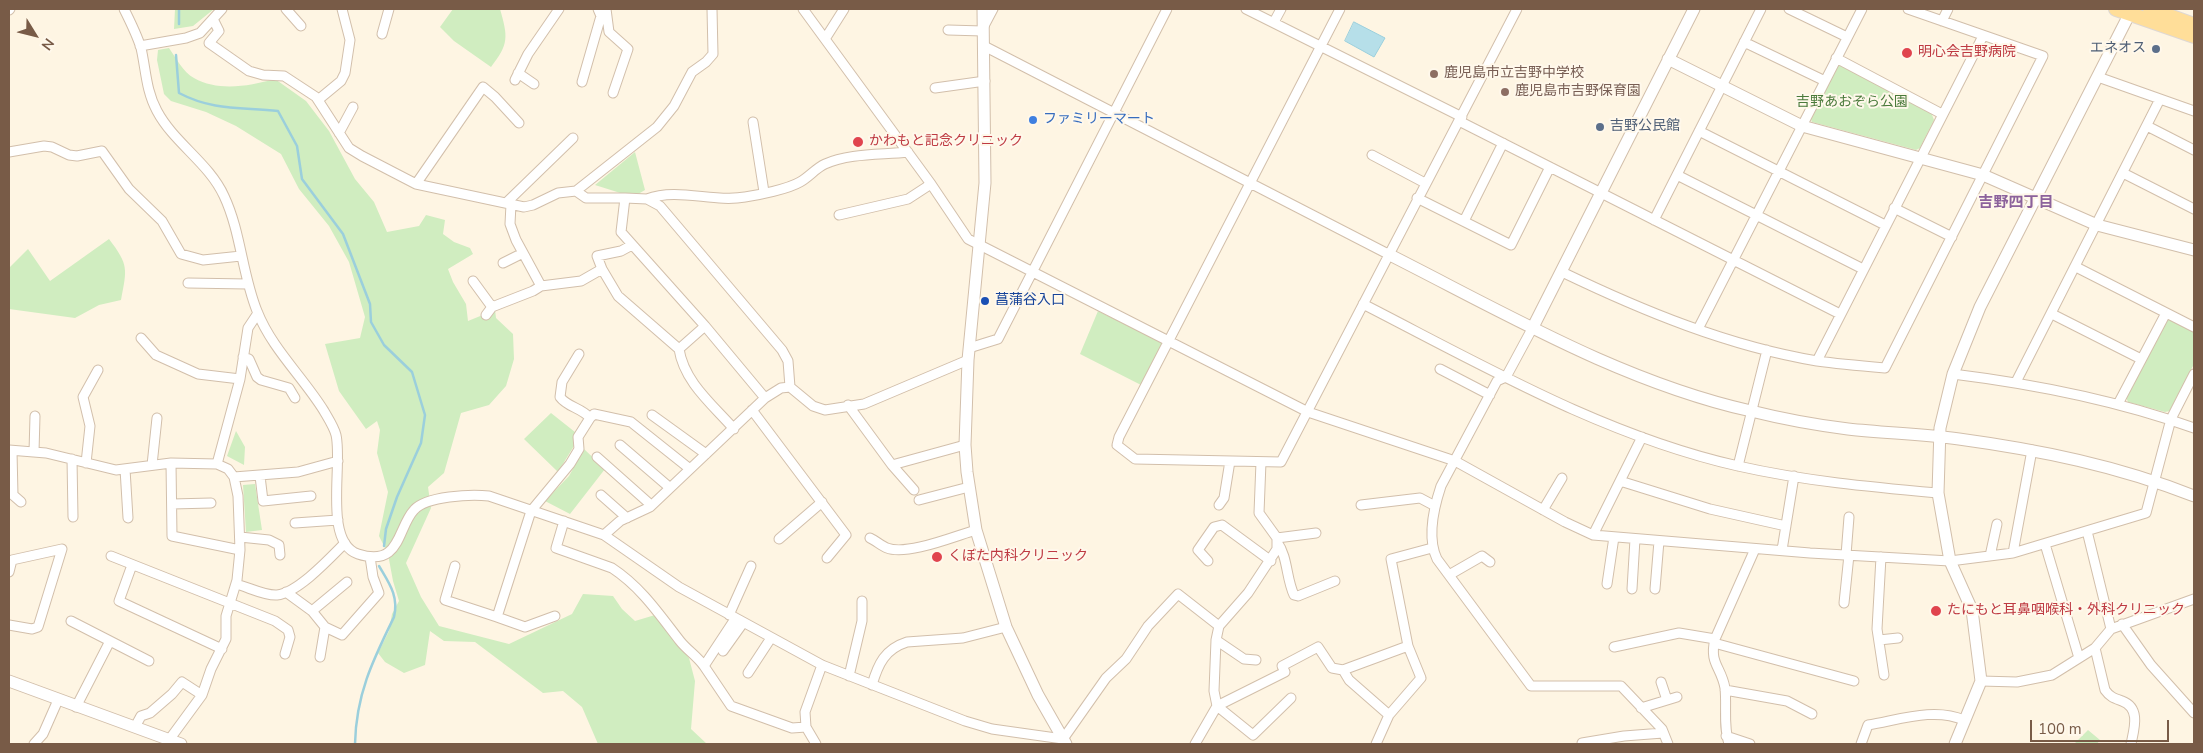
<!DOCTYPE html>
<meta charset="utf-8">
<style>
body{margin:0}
#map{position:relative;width:2203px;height:753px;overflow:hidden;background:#fef5e3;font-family:"Nunito Sans",sans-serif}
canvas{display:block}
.frame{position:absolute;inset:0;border:10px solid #785b47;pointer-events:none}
.north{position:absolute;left:10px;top:10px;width:50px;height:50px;-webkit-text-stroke:4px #fff8eb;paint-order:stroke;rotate:126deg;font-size:14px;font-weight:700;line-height:20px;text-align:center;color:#785b47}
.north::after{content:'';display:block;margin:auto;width:18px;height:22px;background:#785b47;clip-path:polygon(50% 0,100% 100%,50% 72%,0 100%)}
.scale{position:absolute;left:2030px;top:720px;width:139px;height:22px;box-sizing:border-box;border:2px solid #785b47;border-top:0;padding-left:6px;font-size:15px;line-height:18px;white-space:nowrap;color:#785b47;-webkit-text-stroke:4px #fff8eb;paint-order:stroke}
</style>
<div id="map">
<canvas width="2203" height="753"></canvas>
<div class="frame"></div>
<div class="north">N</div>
<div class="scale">100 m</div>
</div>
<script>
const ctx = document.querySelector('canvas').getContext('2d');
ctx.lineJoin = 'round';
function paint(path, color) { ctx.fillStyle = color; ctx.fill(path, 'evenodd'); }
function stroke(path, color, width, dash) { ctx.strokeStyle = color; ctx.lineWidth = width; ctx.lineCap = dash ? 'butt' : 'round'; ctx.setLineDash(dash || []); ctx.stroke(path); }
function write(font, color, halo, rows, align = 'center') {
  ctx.font = font + ' "Nunito Sans","Noto Sans JP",sans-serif'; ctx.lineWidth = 4; ctx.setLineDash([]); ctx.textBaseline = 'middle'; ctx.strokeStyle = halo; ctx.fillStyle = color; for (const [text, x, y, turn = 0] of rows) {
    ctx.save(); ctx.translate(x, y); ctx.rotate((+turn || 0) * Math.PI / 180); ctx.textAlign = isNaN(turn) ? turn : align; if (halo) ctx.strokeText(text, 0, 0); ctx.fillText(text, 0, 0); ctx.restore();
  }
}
paint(new Path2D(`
 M175,9H214L193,26L174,29Z
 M453,9H500C508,37 509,44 491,67L454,41L440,27Z
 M169,48C176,58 183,72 194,78C219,92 249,86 275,79L306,101L329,131L355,179L374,202L387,232L419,226L426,215L445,220L443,234L454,242L470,248L473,254L448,269L453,282L466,304L468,321L495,310L496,318L513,334L514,359L506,386L489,405L461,413L444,473L428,487L431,508L406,563L421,597L439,626L509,644L572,614L583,594L613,596L622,609L635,621L655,615L689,658L695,681L691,729L707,744H598L582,707L563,691L543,693L475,642L444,641L430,631L425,665L404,673L385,662L378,653L389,631L392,614L399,601L393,581L388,554L379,536L388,492L377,453L380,430L377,421L366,429L339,391L325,344L360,338L365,317L349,262L329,226L299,189L281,154L236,126L206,112L171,101L164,94L157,60L158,50Z
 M1837,66H1842L1931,112L1934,120L1920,148L1916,150L1812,122L1810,117Z
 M635,152L645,190L633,197L595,185Z
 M109,239C129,265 127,269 121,300L99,305L75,318L9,309V268L28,249L50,281Z
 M1098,311L1163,343L1143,386L1080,354Z
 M2170,319L2194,332V364L2170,411L2165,412L2128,402L2126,397L2166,320Z
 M551,413L580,436L558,472L524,439Z
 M236,431L245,447L244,465L227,456Z
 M584,449L605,469L570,514L545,501L569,476Z
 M255,484L262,530L246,532L243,485Z
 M2088,730L2100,740L2097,744H2074Z`), '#d0edc0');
const water = new Path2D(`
 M1354,22L1385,38L1374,57L1345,41Z`);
paint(water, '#b6dfe9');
stroke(water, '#9bcfdc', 1);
stroke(new Path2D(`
 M179,9V24
 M176,55L179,93C213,111 242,107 278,111L297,146L302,179L343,234L370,304L371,322L384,345L412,372L425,415L421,443L397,497L386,529L384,546
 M355,744C356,694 373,660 394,617C399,596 389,583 379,566`), '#9bcfdc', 2.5);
const minor = new Path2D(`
 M124,9C130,21 137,35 141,48C146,70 146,91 157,111C174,143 209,163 224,196C241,232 242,274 257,311C272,349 303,377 324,411C328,418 334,427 336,435C343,465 323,542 358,554C401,568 397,528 414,510C426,496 471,494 489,496L604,535L679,587L822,665L965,721L992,729L1063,739L1106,678L1126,659L1148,626L1178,594L1219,626
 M286,9L301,26
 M606,9L609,32L628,49L613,93
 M803,9L931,184L968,239L1308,412L1455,461L1565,522L1593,535L1810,553L1950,561L2013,553L2146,513L2171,419L2194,374
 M1246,9L1462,117
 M1340,9L1119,437L1117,445L1135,459L1281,462L1517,9
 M1789,9L1847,37
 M9,10L10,9
 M213,19L219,31L209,43L249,71L263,75L284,76L316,97L349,148L362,156L416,184L524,207L533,205L558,193L576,191L586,198H625L621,232L705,326L765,398
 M1942,21L1948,9
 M1274,22L1281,9
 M984,26L993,9
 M948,30L983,31
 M382,34L389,9
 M825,39L844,9
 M1744,42L1825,81
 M140,46L186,38L200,33L222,9
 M984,46L1388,254
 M1836,58L1942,114
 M518,73L534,84
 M2098,77L2194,111
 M515,80L528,54L559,9
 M582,82L601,16L598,9
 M935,88L985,81
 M318,100L341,81L345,73L350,40L342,9
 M1459,121L1840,314
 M753,122L764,192
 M2147,126L2194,150
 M1699,131L1885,225
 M339,133L353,107
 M9,152L44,146L52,147L69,155L77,156L102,151L129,189L162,221L181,254L203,260L241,256
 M1372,155L1425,183
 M2123,173L2194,209
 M1677,175L1863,269
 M416,184L483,87L495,97L519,123
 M576,191L657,127L674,106L692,72L706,62L713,54L712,9
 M625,198L647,199L660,206L782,350L788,361L790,387
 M1417,198L1511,245L1550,167
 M647,199C678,187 713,203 745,197C759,195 788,189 800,182C809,177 816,168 825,164C849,153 882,155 908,152
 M506,203L573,138
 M511,204L510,224L516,240L541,286
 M1894,208L1952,237
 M839,215L908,199L931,184
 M1654,220L1761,9
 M1464,221L1503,143
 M632,245L621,251L597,256L602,269L618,296L679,349
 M503,263L523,253
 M2076,267L2194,327
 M1562,272C1643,311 1728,346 1817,361C1839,364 1862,366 1885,368L2043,56L1908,9
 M473,281L492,307
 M188,283L247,284
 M1363,304C1484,366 1605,436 1738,466C1804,481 1871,487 1938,493
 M2052,314L2141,359
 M486,315L492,307L533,291L541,286L581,281L602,269
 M705,326L679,349C684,382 713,405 734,429
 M1533,327L1506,377L1497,381L1441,486C1434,507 1427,538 1437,559L1531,686H1621L1662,729L1668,744
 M1698,329L1862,9
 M141,338L156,355L198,374L240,379
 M969,348L998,339L1167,9
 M243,357L249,359L257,377L261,380L289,388L295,398
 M1817,361L1983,36
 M1440,369L1490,395
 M1953,374C2034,384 2116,400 2194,428
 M2016,382L2160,99
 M2118,404L2166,313
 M848,405L892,465L965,445
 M752,410L846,535L827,558
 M652,415L706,454
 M590,418L594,414L631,422L690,469
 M620,445L669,487
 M9,450L46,453L116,470L171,463L217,464L228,469L234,477L238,496L240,550L237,580L226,616V639L211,669L202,695L169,740
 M12,451L13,495L21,502
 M34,452L35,416
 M597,457L651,505
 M72,459L73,517
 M86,463L90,426L83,397L98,370
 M171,463L172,536L240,550
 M217,464L240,379L248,328L258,313
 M152,465L157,418
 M892,465L914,490
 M1738,466L1767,350
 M125,469L128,518
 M260,476L263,501L311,496
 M234,477L298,472L338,461
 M1620,481L1710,509L1786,526
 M601,495L627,518
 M919,500L969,487
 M172,504L211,503
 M1219,505L1224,498L1230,461
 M1361,505L1420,498L1435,506
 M1543,510L1562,478
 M564,521L556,548L612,568C641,587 659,614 680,641C687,650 697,656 704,666
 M295,523L338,520
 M2087,531L2111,629
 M604,535L620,521L650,507L765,398L781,388L790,387L813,406L825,410L864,404L968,360
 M1593,535L1642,437
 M240,537L269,540L279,545L280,555
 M870,538C876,541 882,546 887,548C907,556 955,536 976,530
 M1277,538L1316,533
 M779,539L822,502
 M1277,542C1288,557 1286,578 1294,595L1298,596L1335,581
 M2045,544L2079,658
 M1782,550L1794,476
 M2013,553L2032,450
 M1846,555L1849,517
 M111,556L275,621L288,630L290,637L285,654
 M1990,556L1997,524
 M1881,557L1877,629L1884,675
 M1208,561L1198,550L1214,527L1222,525L1271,561
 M132,565L119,601L222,649
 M455,566L445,600L497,617L531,511L570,464L579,449L578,437L590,418C582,408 567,407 560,397L562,382L579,354
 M9,572L12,560L62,549L38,627L32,629L9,625
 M1449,575L1482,556L1490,562
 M236,584C248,587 265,596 277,595C298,593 331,557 345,543
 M1607,584L1614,537
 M1632,589L1635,539
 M1655,589L1659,541
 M286,592L312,611L325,627L342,635L379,593L373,577L370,557
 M1844,603L1849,555
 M312,611L347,582
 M729,615L751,566
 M497,617L525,627L555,616
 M735,619L704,666L731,706L792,728L806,727
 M71,621L149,661
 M2122,624L2151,665L2194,713
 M1715,639C1709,664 1721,666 1725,688C1727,707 1723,726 1729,744
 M1216,640L1244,659L1256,660
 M1879,640L1898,638
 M1714,643L1854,681
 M1614,647L1679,633L1715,639L1755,549
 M2095,648L2105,690C2110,697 2114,698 2122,701C2141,708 2134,729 2131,744
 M723,651L743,623
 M320,657L325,627
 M1343,670L1408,646
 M748,673L771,638
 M849,676L862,621V601
 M1981,681L2017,682L2052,675L2095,648L2111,629L2194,599
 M1661,682L1667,700
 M872,685C878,664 885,649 907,642L963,638L1006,627
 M1725,690L1787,701L1812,714
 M1291,698L1253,735L1217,706L1285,672L1282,666L1318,647L1332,668L1343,670L1349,680L1389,715
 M76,707L110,641
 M1641,708L1677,697
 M135,727L141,716L150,713L172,694L182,682L202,695
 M1726,736L1750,744
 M1582,743L1624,736L1663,733
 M34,744L43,734L58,700
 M816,744L806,727L805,712L822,665
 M1195,744L1217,706L1214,691L1216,640L1219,626L1248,593L1277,549V538L1259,513L1261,462
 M1376,744L1389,715L1421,678L1408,646L1391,559L1432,548
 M1861,744L1868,725C1899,720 1934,707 1964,720`);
const tertiary = new Path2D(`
 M983,9L985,183L968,360L965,445L967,472L976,530L1006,627L1038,695L1066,744
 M1668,59L1802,126L1983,175L2097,225L2194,250
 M1388,254C1505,313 1622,382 1751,411C1783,419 1816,425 1848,429C1885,433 1922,434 1959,439C2040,450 2118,466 2194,496
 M1533,327L1694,9
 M9,681L181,744
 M1955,744L1981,681L1972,610L1950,561L1938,493L1940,428L1953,374L1980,307L2132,9`);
const primary = new Path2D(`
 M2116,9L2194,36
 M2150,9L2194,25`);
stroke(minor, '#d2bfab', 11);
stroke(tertiary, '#d2bfab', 13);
stroke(primary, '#dfd8d3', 16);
stroke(minor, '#fff', 9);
stroke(tertiary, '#fff', 11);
stroke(primary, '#ffde99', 14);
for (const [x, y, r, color] of [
 [2156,49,5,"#5c6f8a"],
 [1907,53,6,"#e0444e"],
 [1434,74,5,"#8d6e63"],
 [1505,92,5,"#8d6e63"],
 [1033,120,5,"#3f7fe0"],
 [1600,127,5,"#5c6f8a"],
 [858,142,6,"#e0444e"],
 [985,301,5,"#1a4fb4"],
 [937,557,6,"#e0444e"],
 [1936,611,6,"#e0444e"]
]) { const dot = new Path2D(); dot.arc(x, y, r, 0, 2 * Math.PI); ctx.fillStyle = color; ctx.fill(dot); stroke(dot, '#fff8eb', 2); }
write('14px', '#4e5e75', '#fff8eb', [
 ["エネオス",2146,49],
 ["吉野公民館",1610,127,"left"]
], 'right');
write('14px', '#be3a42', '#fff8eb', [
 ["明心会吉野病院",1918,53],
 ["かわもと記念クリニック",869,142],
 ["くぼた内科クリニック",948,557],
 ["たにもと耳鼻咽喉科・外科クリニック",1947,611]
], 'left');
write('14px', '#785e54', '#fff8eb', [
 ["鹿児島市立吉野中学校",1444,74],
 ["鹿児島市吉野保育園",1515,92]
], 'left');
write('14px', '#4a7a3b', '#fff8eb', [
 ["吉野あおぞら公園",1852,103]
]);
write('14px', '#366cbe', '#fff8eb', [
 ["ファミリーマート",1043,120]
], 'left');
write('14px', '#164399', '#fff8eb', [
 ["菖蒲谷入口",995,301]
], 'left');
write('bold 15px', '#8c629c', '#fff8eb', [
 ["吉野四丁目",2016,203]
]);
</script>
